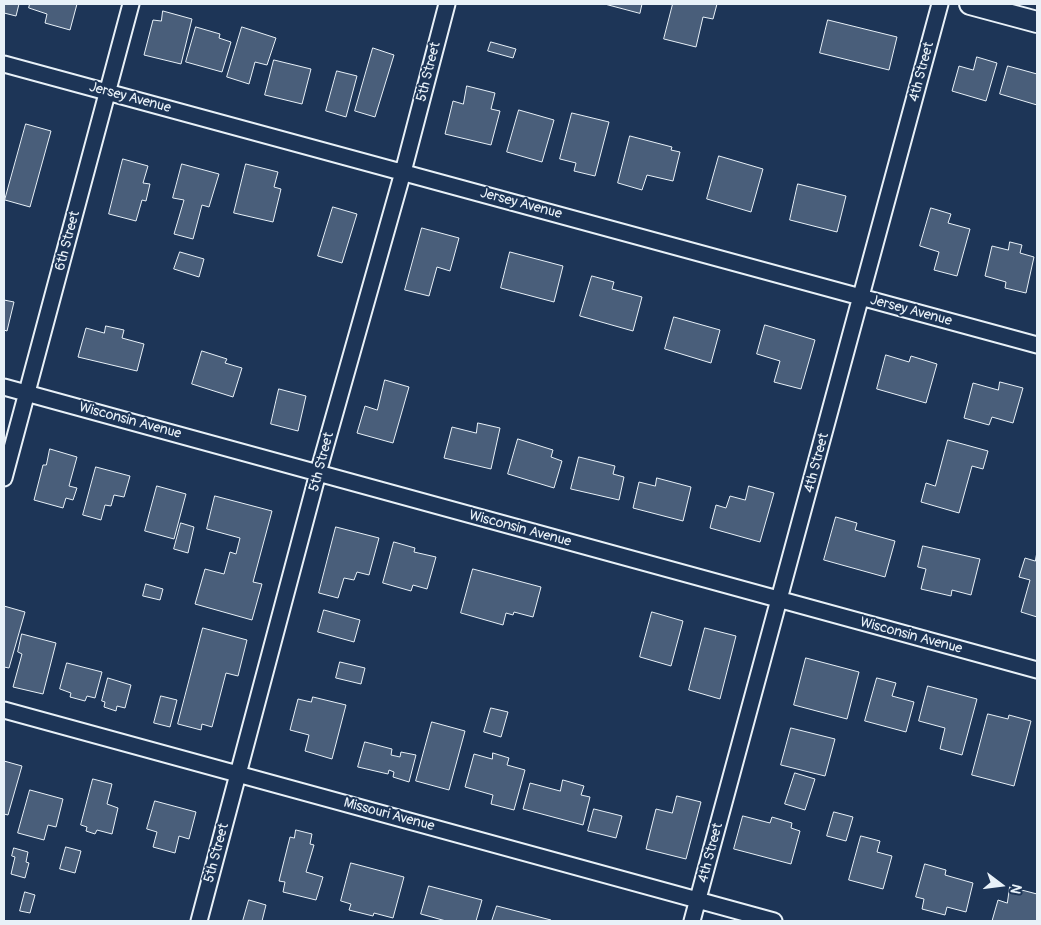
<!DOCTYPE html>
<style>
body{margin:0}
#map{position:relative;width:1041px;height:925px;overflow:hidden;background:#1d3557;font-family:Pangolin,sans-serif}
canvas{display:block}
.frame{position:absolute;inset:0;border:5px solid #e8f1f8;pointer-events:none}
.north{position:absolute;left:976px;top:860px;width:50px;height:50px;-webkit-text-stroke:4px #1d3557;paint-order:stroke;rotate:105deg;font-size:14px;font-weight:700;line-height:20px;text-align:center;color:#e8f1f8}
.north::after{content:'';display:block;margin:auto;width:18px;height:22px;background:#e8f1f8;clip-path:polygon(50% 0,100% 100%,50% 72%,0 100%)}
</style>
<div id="map">
<canvas width="1041" height="925"></canvas>
<div class="frame"></div>
<div class="north">N</div>
</div>
<script>
const ctx = document.querySelector('canvas').getContext('2d');
ctx.lineJoin = 'round';
function paint(path, color) { ctx.fillStyle = color; ctx.fill(path, 'evenodd'); }
function stroke(path, color, width, dash) { ctx.strokeStyle = color; ctx.lineWidth = width; ctx.lineCap = dash ? 'butt' : 'round'; ctx.setLineDash(dash || []); ctx.stroke(path); }
function write(font, color, halo, rows, align = 'center') {
  ctx.font = font + ' Pangolin,sans-serif'; ctx.lineWidth = 4; ctx.setLineDash([]); ctx.textBaseline = 'middle'; ctx.strokeStyle = halo; ctx.fillStyle = color; for (const [text, x, y, turn = 0] of rows) {
    ctx.save(); ctx.translate(x, y); ctx.rotate((+turn || 0) * Math.PI / 180); ctx.textAlign = isNaN(turn) ? turn : align; if (halo) ctx.strokeText(text, 0, 0); ctx.fillText(text, 0, 0); ctx.restore();
  }
}
const building = new Path2D(`
 M4,4H19L16,16L4,13Z
 M30,4H77L70,30L45,23L47,14L29,8Z
 M605,4H642L640,13Z
 M673,4H717L713,19L703,17L696,47L664,39Z
 M163,11L192,19L181,64L144,55L153,20L161,21Z
 M828,20L897,37L889,70L820,53Z
 M196,27L220,34L219,38L231,42L222,72L186,62Z
 M242,27L276,38L267,65L255,62L249,84L227,77Z
 M491,42L516,49L513,58L488,51Z
 M373,48L394,55L375,117L355,111Z
 M977,57L997,63L986,101L952,91L959,66L973,70Z
 M274,60L311,69L302,104L265,95Z
 M1008,66L1037,74V105L1000,94Z
 M337,71L357,76L346,117L326,111Z
 M467,86L495,93L491,109L500,111L491,145L445,134L453,101L463,104Z
 M519,110L554,120L542,162L507,152Z
 M572,113L609,122L595,176L574,171L576,163L560,159Z
 M26,124L51,131L30,207L5,200Z
 M630,136L672,147L671,150L680,152L673,181L647,175L642,190L618,183Z
 M719,156L763,169L751,212L707,199Z
 M123,159L148,166L143,183L150,184L146,201L142,200L136,221L109,214Z
 M182,164L219,174L209,207L202,205L193,239L174,234L184,200L173,198Z
 M246,164L278,172L274,187L281,189L273,222L234,213Z
 M798,184L846,196L837,232L790,220Z
 M333,207L357,214L342,263L318,256Z
 M931,208L951,214L948,223L970,229L957,276L934,270L939,252L920,246Z
 M422,228L459,238L450,271L437,267L429,296L405,290Z
 M1010,242L1022,245L1020,253L1034,257L1026,293L1005,288L1006,282L985,276L992,246L1008,250Z
 M180,252L204,259L199,277L174,269Z
 M510,252L563,266L554,302L501,288Z
 M592,276L614,282L612,289L642,297L633,331L580,316Z
 M4,300L14,302L7,331L4,330Z
 M674,317L720,330L711,363L665,349Z
 M765,325L815,340L801,389L774,382L780,361L757,354Z
 M106,326L124,330L122,338L144,344L137,371L78,357L86,328L104,333Z
 M202,351L227,359L225,363L242,368L233,397L192,384Z
 M886,355L909,362L911,356L937,364L926,403L877,389Z
 M385,380L409,387L393,443L357,433L365,406L377,410Z
 M1000,382L1023,388L1013,423L992,417L989,425L964,418L973,383L998,390Z
 M279,389L306,396L298,431L271,424Z
 M478,423L500,428L491,469L444,458L452,427L476,433Z
 M518,439L553,450L551,457L562,461L554,488L508,474Z
 M948,440L988,451L983,469L972,466L959,513L921,502L926,483L935,486Z
 M50,449L77,457L69,486L77,488L73,500L66,498L63,508L34,500L43,465H46Z
 M579,457L615,466L613,474L624,477L619,500L571,489Z
 M96,467L130,476L124,497L114,495L111,506L105,505L101,520L83,515Z
 M657,478L691,487L683,521L633,508L639,482L655,486Z
 M157,486L186,494L174,539L145,531Z
 M749,486L774,493L760,542L710,528L716,505L726,508L730,496L745,500Z
 M215,496L272,511L253,582L262,584L252,620L195,604L205,569L224,574L230,552L236,554L240,538L207,529Z
 M836,517L857,523L855,530L895,541L885,577L824,560Z
 M181,523L194,527L188,553L174,549Z
 M336,527L379,538L369,575L357,572L354,580L344,578L338,598L319,593Z
 M394,542L415,548L414,552L436,557L427,589L413,585L411,591L383,583Z
 M923,546L980,559L971,595L952,590L951,596L921,589L926,569L918,567Z
 M1037,552V617L1021,612L1030,580L1019,577L1025,558L1035,561Z
 M473,569L541,587L533,617L514,612L513,615L506,613L503,625L461,613Z
 M146,584L163,589L160,600L143,596Z
 M4,606L25,612L9,668L4,667Z
 M324,610L360,620L354,642L318,632Z
 M652,612L683,621L671,666L640,657Z
 M203,628L247,640L238,676L226,673L212,727L202,724L201,730L178,724Z
 M705,628L736,636L720,699L689,690Z
 M22,634L56,643L43,694L13,687L22,654L18,652Z
 M806,658L859,672L847,719L794,705Z
 M340,662L365,668L361,684L336,678Z
 M67,663L102,672L95,698L87,696L85,701L70,697L71,693L60,689Z
 M108,678L131,685L125,708L117,706L116,711L104,707L105,702L102,701Z
 M877,678L896,683L892,696L914,702L906,732L865,721Z
 M928,686L977,699L962,755L940,749L945,728L919,721Z
 M161,696L177,700L170,727L154,723Z
 M313,697L346,705L332,759L305,751L309,735L290,730L298,699L311,702Z
 M491,708L508,712L501,737L484,732Z
 M988,714L1008,719L1009,715L1031,721L1014,786L972,775Z
 M432,722L465,731L449,790L416,781Z
 M791,728L835,739L825,776L781,765Z
 M365,742L392,749L391,755L400,757L401,752L416,755L409,782L393,777L394,772L389,770L388,774L358,767Z
 M493,753L509,758L507,765L525,770L514,810L491,804L493,795L465,787L474,754L492,759Z
 M4,761L22,766L8,815L4,814Z
 M795,773L815,779L805,810L785,804Z
 M93,779L112,784L107,804L118,808L112,834L97,830L95,834L86,831L87,827L81,825Z
 M563,780L584,786L581,795L590,797L583,825L523,809L530,783L560,791Z
 M30,790L63,799L56,827L48,825L44,840L18,833Z
 M677,796L701,802L686,859L646,849L656,809L672,813Z
 M155,801L196,812L189,839L179,836L175,853L153,847L157,832L147,829Z
 M594,809L622,816L616,838L588,831Z
 M834,812L853,817L846,841L827,836Z
 M743,816L770,823L772,817L792,823L791,828L800,831L791,864L734,849Z
 M296,830L312,834L310,844L314,845L306,872L323,877L316,900L283,892L285,882L279,881L290,837L294,838Z
 M861,836L880,841L877,852L892,856L883,889L849,880Z
 M66,847L81,851L75,873L60,869Z
 M14,848L28,852L26,862L29,863L25,878L11,874L15,857L12,856Z
 M351,863L404,877L393,918L374,913L373,916L349,910L351,904L341,901Z
 M925,864L946,870L945,875L973,883L966,912L947,907L945,915L922,909L924,899L916,897Z
 M429,886L482,900L476,921H446L421,914Z
 M1010,887L1037,894V921H992L998,900L1007,903Z
 M25,892L35,895L30,913L20,911Z
 M249,900L266,905L262,921H243Z
 M497,906L551,920V921H492Z`);
paint(building, '#495e7a');
stroke(building, '#e8f1f8', 1);
const minor = new Path2D(`
 M4,64L1037,345
 M4,387L1037,670
 M4,478L131,4
 M4,710L774,921
 M199,921L318,473L403,172L447,4
 M692,921L940,4`);
const tertiary = new Path2D(`
 M970,4L1037,22`);
stroke(minor, '#e8f1f8', 19);
stroke(tertiary, '#e8f1f8', 24);
stroke(minor, '#1d3557', 15);
stroke(tertiary, '#1d3557', 20);
write('14px', '#e8f1f8', '#1d3557', [
 ["5th Street",429,72,-76],
 ["4th Street",922,72,-75],
 ["Jersey Avenue",130,98,15],
 ["Jersey Avenue",521,204,15],
 ["6th Street",68,241,-75],
 ["Jersey Avenue",911,311,15],
 ["Wisconsin Avenue",130,421,15],
 ["5th Street",322,462,-75],
 ["4th Street",817,463,-75],
 ["Wisconsin Avenue",520,529,15],
 ["Wisconsin Avenue",911,636,15],
 ["Missouri Avenue",389,815,15],
 ["5th Street",217,853,-75],
 ["4th Street",711,853,-75]
]);
</script>
